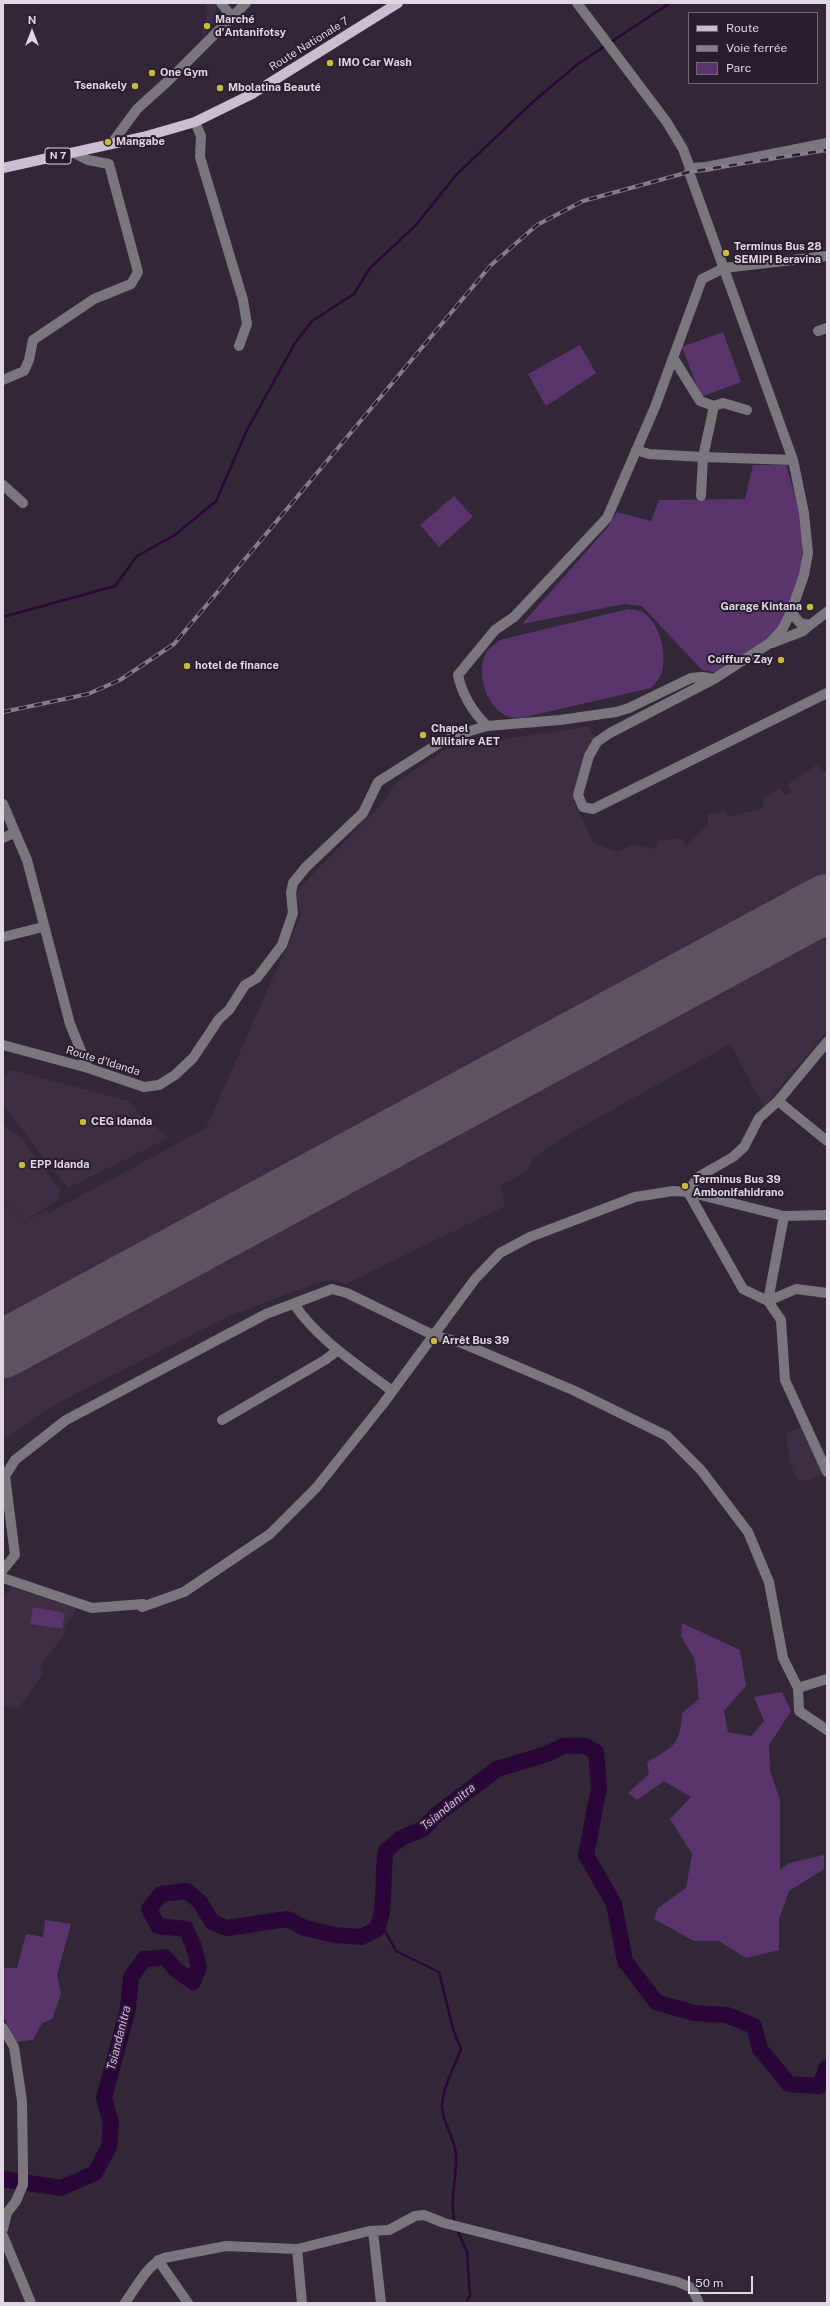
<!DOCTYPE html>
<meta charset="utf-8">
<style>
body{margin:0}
#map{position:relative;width:830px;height:2306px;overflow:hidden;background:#322737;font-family:"Public Sans",sans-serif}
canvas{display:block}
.frame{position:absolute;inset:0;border:4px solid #dfd8e3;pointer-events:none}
.legend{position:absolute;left:688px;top:12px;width:130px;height:72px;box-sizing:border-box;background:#281d2d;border:1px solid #716876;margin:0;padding:5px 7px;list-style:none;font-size:12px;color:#dfd8e3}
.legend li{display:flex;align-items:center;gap:8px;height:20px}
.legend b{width:20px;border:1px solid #716876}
.north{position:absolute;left:12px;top:12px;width:40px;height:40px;-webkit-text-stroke:3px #281d2d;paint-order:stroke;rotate:0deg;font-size:11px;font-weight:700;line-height:16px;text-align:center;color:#dfd8e3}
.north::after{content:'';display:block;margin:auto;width:14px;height:18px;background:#dfd8e3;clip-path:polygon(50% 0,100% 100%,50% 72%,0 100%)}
.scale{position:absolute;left:688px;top:2276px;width:65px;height:18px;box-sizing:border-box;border:2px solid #dfd8e3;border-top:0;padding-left:5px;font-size:12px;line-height:14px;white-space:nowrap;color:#dfd8e3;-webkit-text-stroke:3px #281d2d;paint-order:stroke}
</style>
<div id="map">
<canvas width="830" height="2306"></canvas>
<div class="frame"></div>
<ul class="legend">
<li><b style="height:5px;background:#cabfd1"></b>Route</li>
<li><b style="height:5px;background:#867d8a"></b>Voie ferrée</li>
<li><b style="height:11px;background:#5a346d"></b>Parc</li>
</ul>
<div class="north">N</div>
<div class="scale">50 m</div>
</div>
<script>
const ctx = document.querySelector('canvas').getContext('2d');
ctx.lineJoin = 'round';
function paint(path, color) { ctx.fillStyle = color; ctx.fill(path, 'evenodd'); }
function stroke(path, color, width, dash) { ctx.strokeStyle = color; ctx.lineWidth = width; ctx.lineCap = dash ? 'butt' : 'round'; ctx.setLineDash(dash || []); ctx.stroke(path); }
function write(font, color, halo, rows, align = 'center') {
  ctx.font = font + ' "Public Sans",sans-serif'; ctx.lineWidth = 4; ctx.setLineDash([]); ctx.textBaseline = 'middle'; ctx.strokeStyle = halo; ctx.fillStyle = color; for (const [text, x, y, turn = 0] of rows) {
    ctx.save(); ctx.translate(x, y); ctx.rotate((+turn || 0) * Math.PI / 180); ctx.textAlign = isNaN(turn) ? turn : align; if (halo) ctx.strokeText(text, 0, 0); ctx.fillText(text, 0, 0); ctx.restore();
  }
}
paint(new Path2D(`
 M204,3H215L216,5V19L203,38L202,32L208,12Z
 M589,726L595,740L589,746L574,801L593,843L617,852L631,845L655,849L658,841L681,838L687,846L708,823L707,814L726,811L728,817L764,808L762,798L780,788L785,796L792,792L788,784L818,764L822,772L827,771V1031L764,1107L730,1044L557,1141L533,1159L526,1172L501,1185L505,1206L346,1284L333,1280L314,1284L229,1316L52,1406L3,1441V1199L24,1222L47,1210L49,1213L206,1128L301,915L295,892L381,805L395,783L446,749Z
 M11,1070L129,1101L132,1106L168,1138L68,1188L3,1105V1077Z
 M3,1124L22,1139L61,1191L58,1200L24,1221L3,1198Z
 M804,1425L826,1471L811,1480H797L790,1463L786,1434Z
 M11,1587L77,1609L65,1627L64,1634L40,1667L44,1672L18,1709L3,1705V1594L10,1592Z`), '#3d2e44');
paint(new Path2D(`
 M723,332L741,382L701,397L682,347Z
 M580,345L596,373L546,406L528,374Z
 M753,465H786C792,486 800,508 802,530C805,570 794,622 761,648C748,657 733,665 719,673L702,670L642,606L624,604L522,624L608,527L617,512L651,521L659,500L745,499Z
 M454,496L473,517L439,547L420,525Z
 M628,609C632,610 637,610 641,611C658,620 666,649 663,667C662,676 657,682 651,688L521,718C518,717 512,718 509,717C487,709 476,675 485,655C488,648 495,644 500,640Z
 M33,1607L65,1613L62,1629L30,1624Z
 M682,1623L740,1650L746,1686L724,1711L728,1732L751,1736L764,1721L754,1697L782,1692L791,1711L769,1745L770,1771L780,1800V1870L789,1863L824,1855V1869L789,1891L779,1919V1950L746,1958L719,1941H694L654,1919L658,1908L686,1888L692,1854L670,1819L691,1797L664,1781L637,1800L628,1793L649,1774L647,1762C674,1746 680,1746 682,1713L699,1699L695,1660L681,1636Z
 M45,1920L71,1924L57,1975L61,1994L52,2019L42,2023L33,2040L16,2042L3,2015V1968H17L26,1934L43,1937Z`), '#5a346d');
stroke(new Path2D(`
 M611,42L670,3
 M3,617L115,586L137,556L175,535L216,501L247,430L295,343L312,321L354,294L370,268L415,226L457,174L534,101L579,63L607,45
 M380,1922L396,1951L439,1972L453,2029L461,2049C455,2065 441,2091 442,2108C443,2123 455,2138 456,2155C457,2177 449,2201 455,2222
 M457,2229L467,2252L470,2296L466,2303`), '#290637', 2.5);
stroke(new Path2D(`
 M3,2179L61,2188L95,2173L109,2147L111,2123L104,2098L128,2009L131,1977L144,1959L165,1957L175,1969L193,1982L199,1967L194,1947L186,1929L158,1926L149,1909L161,1894L187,1891L200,1902L212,1922L227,1928L287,1919L305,1928L335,1935L361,1937L377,1929C387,1905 381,1877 386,1851L401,1838L423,1829L436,1815L497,1769L547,1754L563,1746H585L596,1752L599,1788L586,1855L614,1904L625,1961L656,2002L694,2013L727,2015L754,2026L760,2049L789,2084L819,2086L827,2067`), '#290637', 16);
stroke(new Path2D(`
 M3,1349L827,903`), '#5c5260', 58);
stroke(new Path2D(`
 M221,3L231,16
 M577,3L666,121L683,149L690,168L689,172L793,460L804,513L808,553L804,575L791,612L782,630L770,643L714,679L610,733L597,742L589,756L578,795L583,807L593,809L827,693
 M195,122L201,136L200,157L243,300L247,324L239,346
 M112,143L137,109L168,81L246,3
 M690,168L706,167L827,143
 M818,331L827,328
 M674,359L700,401L714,406L723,403L747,410
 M3,380L24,371L29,360L33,340L94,299L131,284L138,272L109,164L88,160L74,153
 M636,450L649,454L703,457L793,460
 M3,485L23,503
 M701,496L703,457L714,406
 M791,612L800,623L810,625L827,612
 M772,643L803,631L810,625
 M487,726C473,712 462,694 458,675L495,630L514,617L607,518L655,407L702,279L724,268L827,256
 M3,804L27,860L70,1024L88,1068
 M3,838L14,833
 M3,937L43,927
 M3,1045L88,1068L144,1087L159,1085L175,1075L193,1058L219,1019L229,1010L245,985L257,978L282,945L293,913L291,893L293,883L306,867L363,813L378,782L441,742L470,731L487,726L560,720L616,712L629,708L691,678L702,677L714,679
 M778,1101L827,1141
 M688,1192L743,1289L768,1301L781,1320L785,1380L827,1472
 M688,1192L698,1177L733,1157L744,1147L759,1118L778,1101L827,1042
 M768,1301L784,1216
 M768,1301L796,1289L827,1293
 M294,1304C318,1340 358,1365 392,1391
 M222,1420L325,1360L338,1350
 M3,1570L15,1555L5,1476L15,1460L66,1420L266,1314L332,1289L347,1293L433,1335L459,1342L575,1391L667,1436L701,1470L748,1532L769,1582L783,1658L798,1688L799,1711L827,1730
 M3,1578L92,1608L143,1604L142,1607L184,1592L270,1534L316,1488L383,1404L475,1279L500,1253L530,1237L635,1197L673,1191L688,1192L784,1216L827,1215
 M798,1688L827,1679
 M3,2028L14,2047L22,2101L23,2168V2185L16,2201L7,2213L3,2229
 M373,2231L381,2303
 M3,2236L31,2303
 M297,2249L302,2303
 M158,2260L188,2303
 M125,2303C135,2289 148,2264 164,2258L226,2246L297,2249L369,2231L389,2230L415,2216L424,2215L444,2223L678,2282L692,2288L699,2303`), '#7b757e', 10);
stroke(new Path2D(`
 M3,168L143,137L195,122L252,94L398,3`), '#cabfd1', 10);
const rail = new Path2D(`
 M3,712L88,694L120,680L174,644L491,265L537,225L583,201L689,172L827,150`);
stroke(rail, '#867d8a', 4);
stroke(rail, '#281d2d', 2.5, [8]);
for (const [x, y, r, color] of [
 [207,26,4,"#c8bb3b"],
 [330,63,4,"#c8bb3b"],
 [152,73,4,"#c8bb3b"],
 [135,86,4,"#c8bb3b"],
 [220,88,4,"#c8bb3b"],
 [108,142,4,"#c8bb3b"],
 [726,253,4,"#c8bb3b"],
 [810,607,4,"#c8bb3b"],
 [781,660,4,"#c8bb3b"],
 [187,666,4,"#c8bb3b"],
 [423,735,4,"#c8bb3b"],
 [83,1122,4,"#c8bb3b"],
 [22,1165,4,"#c8bb3b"],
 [685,1186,4,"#c8bb3b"],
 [434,1341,4,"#c8bb3b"]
]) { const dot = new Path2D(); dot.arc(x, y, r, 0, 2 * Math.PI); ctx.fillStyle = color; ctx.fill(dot); stroke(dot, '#281d2d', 1.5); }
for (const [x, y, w] of [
 [58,156,26]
]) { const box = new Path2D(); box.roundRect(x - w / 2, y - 8, w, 16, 3); ctx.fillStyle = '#281d2d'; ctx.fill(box); stroke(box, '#dfd8e3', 1); }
write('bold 10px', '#dfd8e3', null, [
 ["N 7",58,156]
]);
write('bold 11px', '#dfd8e3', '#281d2d', [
 ["Marché",215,20],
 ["d'Antanifotsy",215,33],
 ["IMO Car Wash",338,63],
 ["One Gym",160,73],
 ["Tsenakely",127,86,"right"],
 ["Mbolatina Beauté",228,88],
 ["Mangabe",116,142],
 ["Terminus Bus 28",734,247],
 ["SEMIPI Beravina",734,260],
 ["Garage Kintana",802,607,"right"],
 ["Coiffure Zay",773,660,"right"],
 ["hotel de finance",195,666],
 ["Chapel",431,729],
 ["Militaire AET",431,742],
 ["CEG Idanda",91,1122],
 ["EPP Idanda",30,1165],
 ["Terminus Bus 39",693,1180],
 ["Ambonifahidrano",693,1193],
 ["Arrêt Bus 39",442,1341]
], 'left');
write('11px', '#dfd8e3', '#281d2d', [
 ["Route Nationale 7",309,44,-32],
 ["Route d'Idanda",103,1061,17]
]);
write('italic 12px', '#deacf9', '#281d2d', [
 ["Tsiandanitra",448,1807,-39],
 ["Tsiandanitra",119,2038,-76]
]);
</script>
